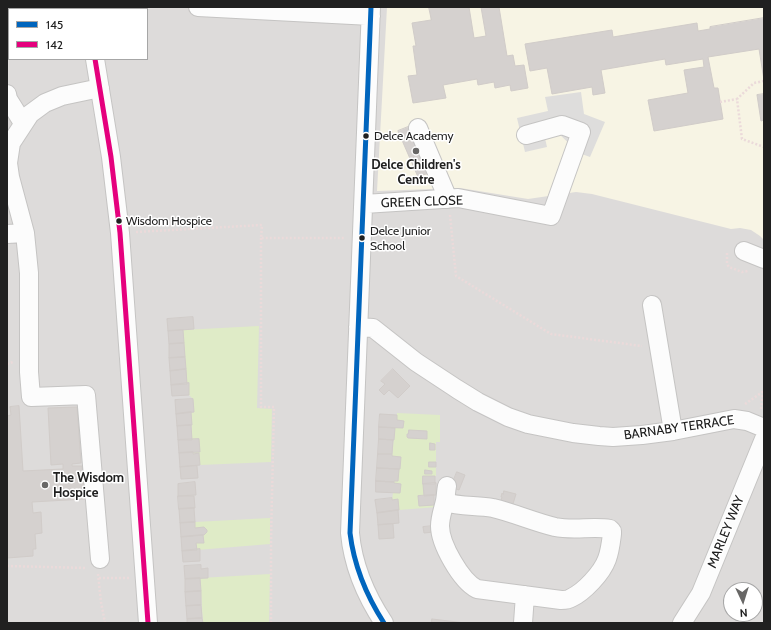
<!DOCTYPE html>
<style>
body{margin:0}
#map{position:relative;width:771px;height:630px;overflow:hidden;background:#eeebe8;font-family:Cabin,sans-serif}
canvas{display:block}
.frame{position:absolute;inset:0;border:8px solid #202020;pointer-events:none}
.legend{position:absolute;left:8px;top:8px;width:140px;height:52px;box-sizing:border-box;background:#fff;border:1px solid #a6a6a6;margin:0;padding:5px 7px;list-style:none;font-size:12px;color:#202020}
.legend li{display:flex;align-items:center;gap:8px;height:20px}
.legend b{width:20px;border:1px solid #a6a6a6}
.north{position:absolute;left:723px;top:582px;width:40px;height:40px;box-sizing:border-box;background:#fff;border:1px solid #a6a6a6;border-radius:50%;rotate:176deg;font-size:11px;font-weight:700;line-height:16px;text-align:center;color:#202020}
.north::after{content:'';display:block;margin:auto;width:14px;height:18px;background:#686766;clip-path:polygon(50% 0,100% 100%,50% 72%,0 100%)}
</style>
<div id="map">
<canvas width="771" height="630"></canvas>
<div class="frame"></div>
<ul class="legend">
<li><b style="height:5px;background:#0065bd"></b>145</li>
<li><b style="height:5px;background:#e5007d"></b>142</li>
</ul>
<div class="north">N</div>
</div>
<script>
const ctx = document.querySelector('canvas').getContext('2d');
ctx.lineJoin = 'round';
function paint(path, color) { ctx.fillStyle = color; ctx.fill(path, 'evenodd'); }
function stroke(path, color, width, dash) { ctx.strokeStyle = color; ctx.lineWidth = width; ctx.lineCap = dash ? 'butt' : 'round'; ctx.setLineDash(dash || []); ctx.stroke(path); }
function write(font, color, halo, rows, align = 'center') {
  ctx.font = font + ' Cabin,sans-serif'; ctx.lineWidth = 3; ctx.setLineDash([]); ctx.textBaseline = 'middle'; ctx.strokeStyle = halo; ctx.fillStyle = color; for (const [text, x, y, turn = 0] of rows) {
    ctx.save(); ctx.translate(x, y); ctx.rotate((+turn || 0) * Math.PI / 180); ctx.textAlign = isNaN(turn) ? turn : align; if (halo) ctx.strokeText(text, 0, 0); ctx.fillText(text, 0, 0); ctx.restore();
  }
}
paint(new Path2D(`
 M7,7H764V623H7ZM9,9H147V59H9ZM731,590H755V614H731Z`), '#dddbda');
paint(new Path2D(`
 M387,7H764V240L760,236L751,230L740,228L731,229L592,194L576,192L528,199L460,188L377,191Z`), '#f7f4e4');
paint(new Path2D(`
 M259,326L257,408L272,409L271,462L200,465L199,453L193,454V452H200L192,440L191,412H194L193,399L189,395V384H187L183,330Z
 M397,413L440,415V442H436V476H435L424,484V496H418L419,506L434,505L437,507L399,510L398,500H392L393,493H400L401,484L394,483V481H398L401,457L392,456L395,428H403V421L397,420Z
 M270,518V544L197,550L196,543L204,542L203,536H196L204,535L207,532V530L195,528V522Z
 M270,574L269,623H203L200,578Z`), '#dfebc7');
paint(new Path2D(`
 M581,92L584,114L605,122L590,157L579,153L556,131L544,134L547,147L525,152L517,118L548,111L545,97Z`), '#dedddc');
const building = new Path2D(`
 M429,7H469L474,38L486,36L481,7H499L507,56L513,55L515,66L524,65L528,88L511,91L510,85L495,88L494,82L478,85L477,79L443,85L446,98L413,103L408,76L417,75L413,46H416L412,23L431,20Z
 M764,18V80L759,49L708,57L714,88H718L723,119L654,131L648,100L688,93L684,70L704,67L703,59L666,65L665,59L601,70L605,93L593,95L592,87L552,94L547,68L530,71L525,44L612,30L613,37L697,23L698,31L710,29V27Z
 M764,94V120L761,121L757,95Z
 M413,125L434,171L418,177L398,131Z
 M193,317L194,329L168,331L167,319Z
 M183,330L184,343L169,344L168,331Z
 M184,343L185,357L169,358V344Z
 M185,357L186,369L170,371L169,358Z
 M186,369L187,384L171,385L170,371Z
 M393,369L410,386L398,398L389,390L384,395L379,390L385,384L381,381Z
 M189,383V395L172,396L171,385Z
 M193,399L194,412L176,414L175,400Z
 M19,406L23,471L63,469V464L51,465L48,408L77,407L81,463L72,464V466H82L85,499L32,502L33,513L41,512L42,533L35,534L36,549H33V556L7,558V416L11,415L10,407Z
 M191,412L192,425L177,426L176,414Z
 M380,414L397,415V420L404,421L403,428L379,427Z
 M191,425L192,440H178L177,426Z
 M379,427L395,428L394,440L379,439Z
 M409,430L427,431V439L408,438L407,437V434H408Z
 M199,439L200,452L179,453L178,440Z
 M379,439L393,440L392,454H378Z
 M430,443L435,444V450H430Z
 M193,452V454L199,453L200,465L180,467L179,453Z
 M378,454H392V456L401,457L400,469L377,468Z
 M429,462H436V467H429Z
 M197,466L198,478L181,479L180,467Z
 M377,468L399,469L398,481H394V482L376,481Z
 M425,470L432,471V474H425Z
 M457,472L465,475L459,490L451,487Z
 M423,476H435V484H423Z
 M376,481L394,482V483L401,484L400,493L376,492Z
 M195,482L196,495L178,496V484Z
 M436,483V495L424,496L423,484Z
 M504,491L516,494L512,507L500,504L502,497H501L502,493L503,494Z
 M434,495V505L419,506L418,496Z
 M178,496H194L195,508L179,509Z
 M392,498V500L398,499L399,510L377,513L375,500Z
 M194,508L195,522L180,523L179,509Z
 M398,510L399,523L378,525L377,513Z
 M195,522V528L204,527L207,530V532L204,535L181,537L180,523Z
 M393,524L394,538L379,539L378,525Z
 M433,526L434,532L424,533L423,527Z
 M203,535L204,543H196L197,550L182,551L181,537Z
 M200,549V561L183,562L182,551Z
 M201,565V569L208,568V578L185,579L184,566Z
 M200,578L201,591L185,592V579Z
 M201,591V605L186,606L185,592Z
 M201,605L202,618L187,619L186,606Z
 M202,618L203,623H187V619Z
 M432,619L465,623H432Z`);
paint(building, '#d5d1cf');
stroke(building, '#d1ccc9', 1);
const minor = new Path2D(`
 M87,7V9
 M198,7L371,16
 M371,7L350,533C353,566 366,596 384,623
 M95,59L111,157L120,233L148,623
 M7,94L8,99L23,123
 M418,128L448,199
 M364,204L458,198L551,216L581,132L562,125L526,135
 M7,234L25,233
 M744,251L764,259
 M652,305L673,431
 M358,327L373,328L416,362L457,389L478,402L508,417L528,424L573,433L599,436L613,437L642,435L673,431L734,419L747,421L764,428
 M445,502C460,507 477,505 493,508C514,513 534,522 555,527C574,531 592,526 610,529L612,531V534C611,542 610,551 607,559C602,573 584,592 571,598C568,600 565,600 561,600L477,589C461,581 440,544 440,526C440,517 443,510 445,501C446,496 446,491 447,486
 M100,559L86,395L31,397L29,372V273L25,233L10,177L8,163L11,143L30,114L45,103L62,96L100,88
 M523,623L525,595
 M682,623L701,593L764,439`);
stroke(minor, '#c5c4c3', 20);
stroke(new Path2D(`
 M764,81L754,83L737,99L742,139L764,147
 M720,102L737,99
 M450,215L456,276L551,334L642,346
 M136,232L262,225L261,238H345
 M261,238V407H274L271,539V623
 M727,253V264L729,267L742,272L748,271
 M7,364L13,362
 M745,404L764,391
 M761,409L763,392
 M7,566L86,568
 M98,574L101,602L105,623
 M99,578H129`), '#ebdada', 2.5, [2, 2]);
stroke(minor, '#fcfcfc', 18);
stroke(new Path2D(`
 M371,7L350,533C354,566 366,595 384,623`), '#0065bd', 5);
stroke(new Path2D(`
 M95,59L111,157L120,233L148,623`), '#e5007d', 5);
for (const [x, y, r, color] of [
 [366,136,3.5,"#202020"],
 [416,151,4,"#686766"],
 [119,221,3.5,"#202020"],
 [362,238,3.5,"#202020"],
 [45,485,4,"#686766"]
]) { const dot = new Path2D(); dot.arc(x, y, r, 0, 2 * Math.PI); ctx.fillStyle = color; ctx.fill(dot); stroke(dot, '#fff', 1.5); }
write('12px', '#202020', '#fff', [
 ["Delce Academy",374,136],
 ["Wisdom Hospice",126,221],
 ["Delce Junior",370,231],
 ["School",370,246]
], 'left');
write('bold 13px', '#202020', '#fff', [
 ["Delce Children's",416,165],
 ["Centre",416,180],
 ["The Wisdom",53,478,"left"],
 ["Hospice",53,493,"left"]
]);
write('13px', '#202020', '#fff', [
 ["GREEN CLOSE",422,202,-2],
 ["BARNABY TERRACE",679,428,-8],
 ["MARLEY WAY",726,532,-68]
]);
</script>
